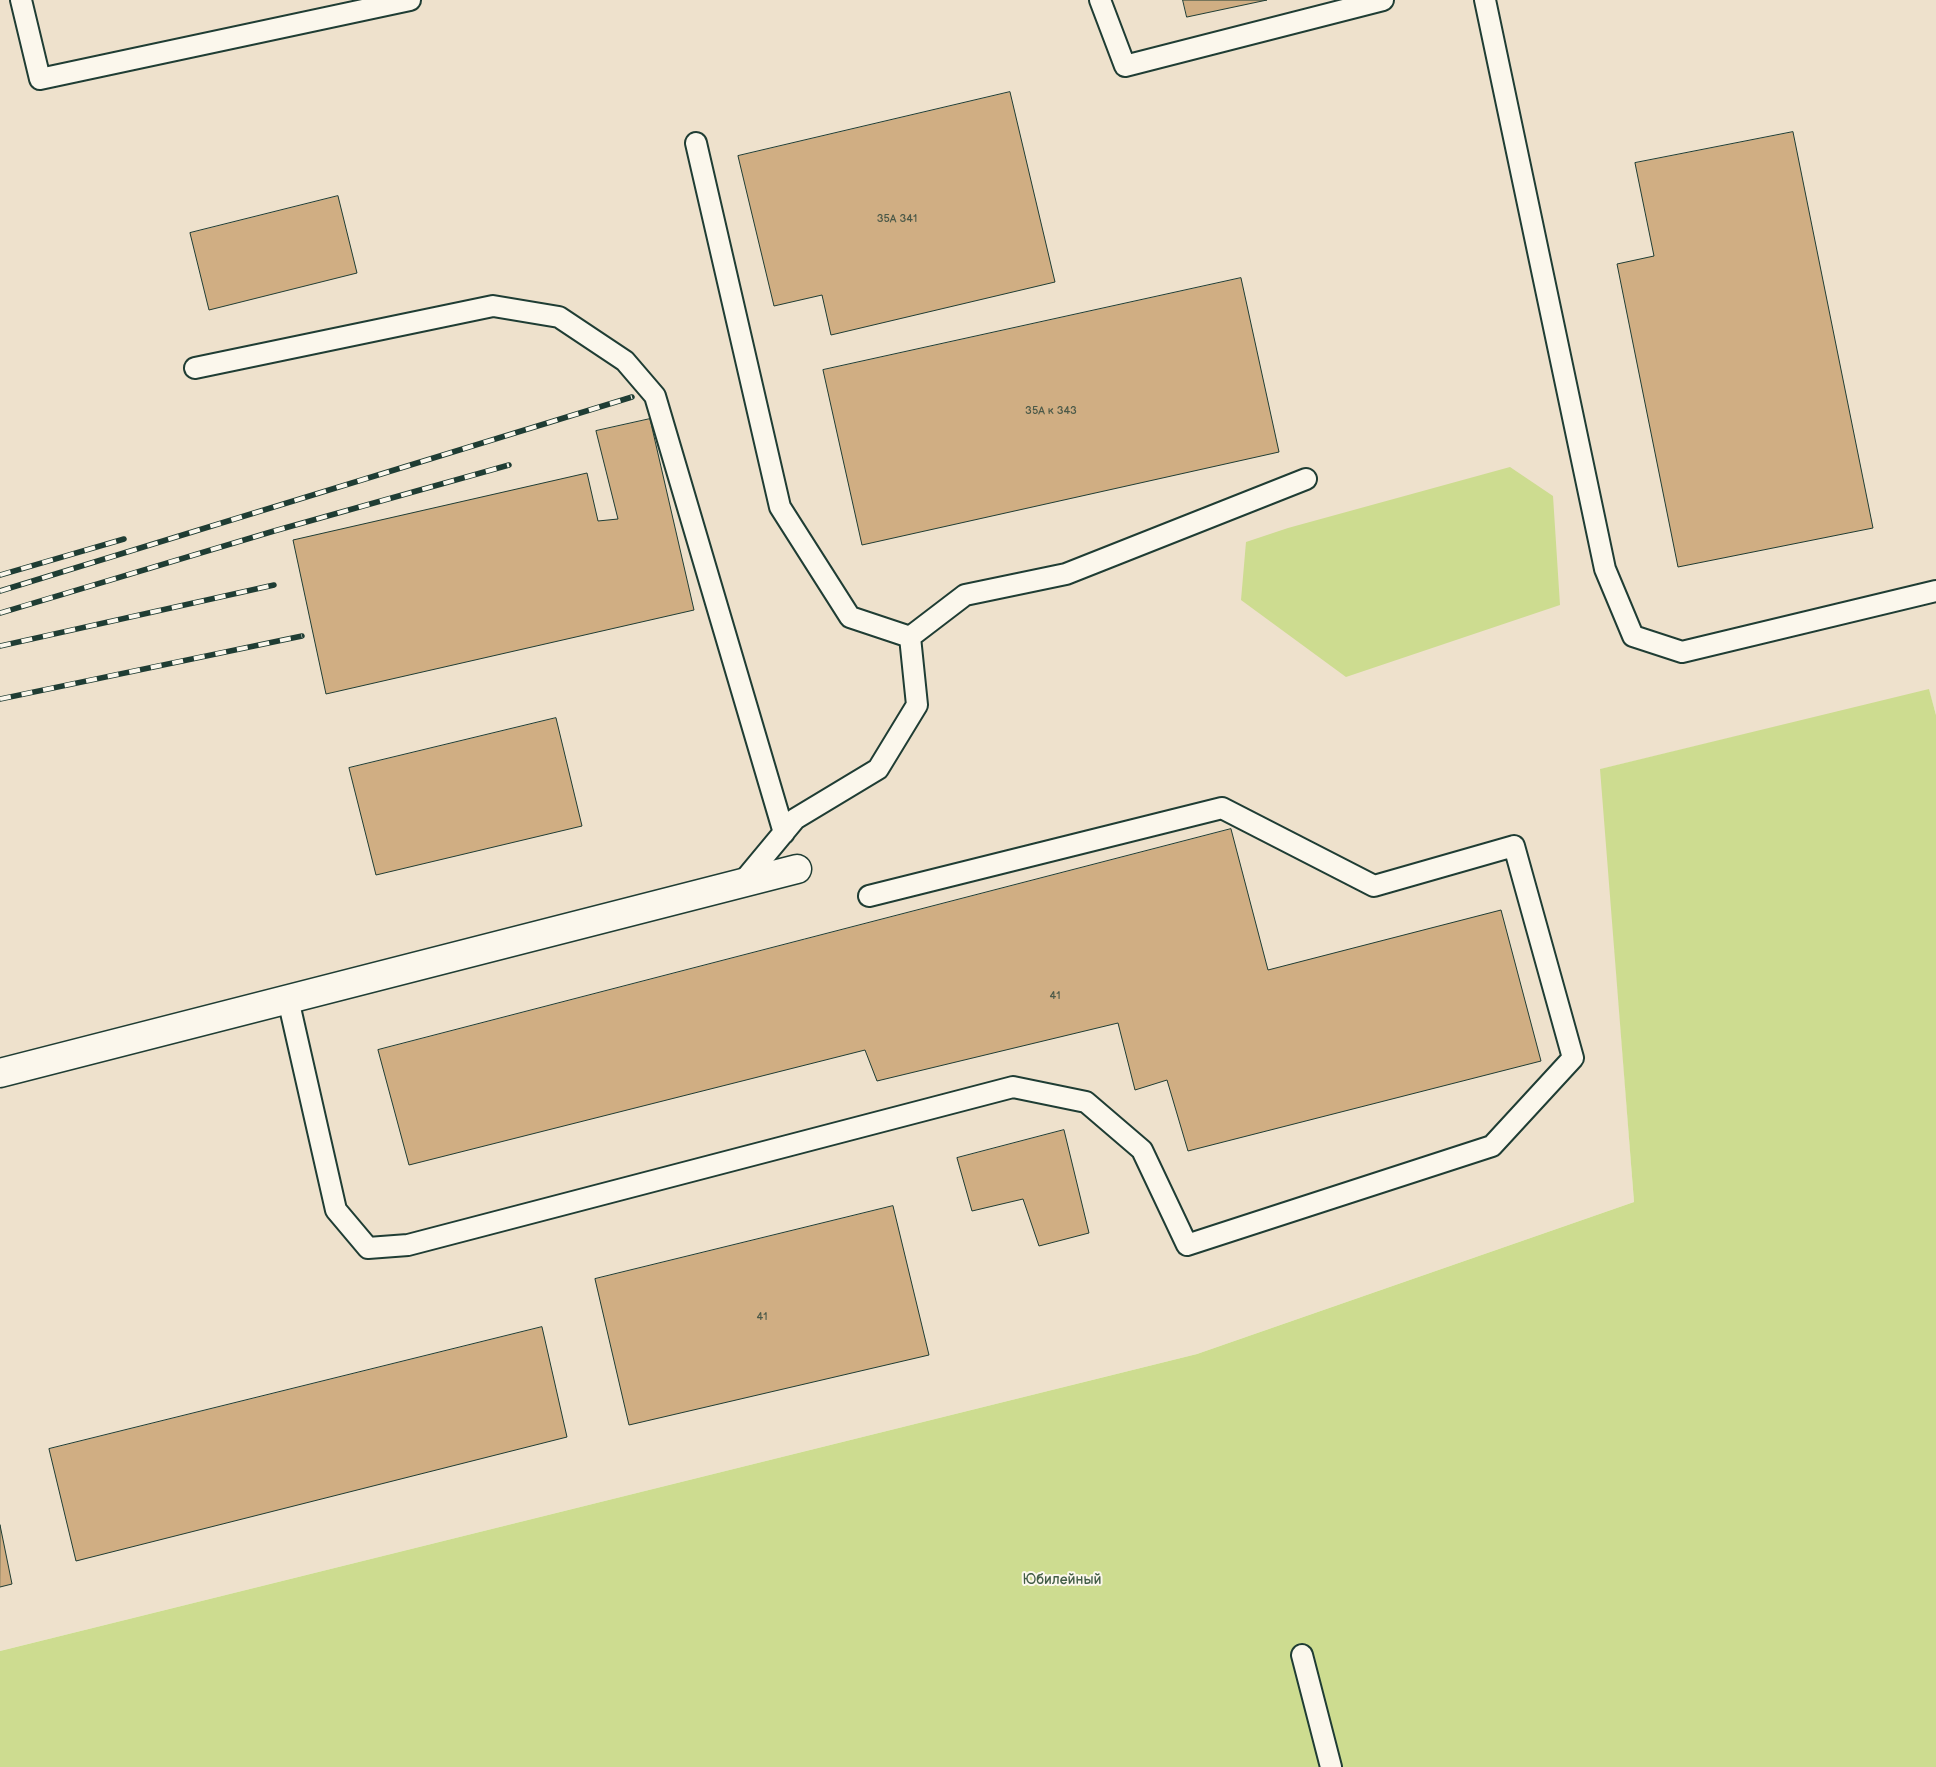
<!DOCTYPE html>
<meta charset="utf-8">
<style>
body{margin:0}
canvas{display:block;background:#fbf7ec}
</style>
<canvas width="1936" height="1767"></canvas>
<script>
const ctx = document.querySelector('canvas').getContext('2d');
ctx.lineJoin = 'round';
function paint(path, color) { ctx.fillStyle = color; ctx.fill(path, 'evenodd'); }
function stroke(path, color, width, dash) { ctx.strokeStyle = color; ctx.lineWidth = width; ctx.lineCap = dash ? 'butt' : 'round'; ctx.setLineDash(dash || []); ctx.stroke(path); }
function write(font, color, halo, rows, align = 'center') {
  ctx.font = font + ' "Balsamiq Sans",sans-serif'; ctx.lineWidth = 4; ctx.setLineDash([]); ctx.textBaseline = 'middle'; ctx.strokeStyle = halo; ctx.fillStyle = color; for (const [text, x, y, turn = 0] of rows) {
    ctx.save(); ctx.translate(x, y); ctx.rotate((+turn || 0) * Math.PI / 180); ctx.textAlign = isNaN(turn) ? turn : align; if (halo) ctx.strokeText(text, 0, 0); ctx.fillText(text, 0, 0); ctx.restore();
  }
}
paint(new Path2D(`
 M0,0H1936V715L1929,690L1601,769L1634,1202L1197,1354L0,1651Z`), '#eee1cc');
paint(new Path2D(`
 M1510,467L1553,496L1560,605L1346,677L1241,600L1246,542L1288,528Z
 M1929,689L1936,715V1767H0V1651L1197,1354L1634,1202L1600,769Z`), '#cddc90');
const building = new Path2D(`
 M1183,0H1267L1187,17Z
 M1010,92L1055,282L831,335L822,295L774,306L738,156Z
 M1793,132L1873,528L1678,567L1617,264L1654,256L1635,163Z
 M338,196L357,273L209,310L190,233Z
 M1241,278L1279,452L862,545L823,370Z
 M650,419L694,610L326,694L293,540L587,473L598,521L618,519L596,431Z
 M556,718L582,826L376,875L349,768Z
 M1231,829L1268,970L1501,910L1541,1061L1188,1151L1167,1080L1135,1090L1118,1023L877,1081L865,1050L409,1165L378,1050Z
 M1064,1130L1089,1233L1039,1246L1023,1199L972,1211L957,1158Z
 M893,1206L929,1355L629,1425L595,1279Z
 M542,1327L567,1437L76,1561L49,1449Z
 M0,1525L12,1584L0,1587Z`);
paint(building, '#d0ae83');
stroke(building, '#1f3d34', 1);
const service = new Path2D(`
 M21,0L40,79L410,0
 M1100,0L1125,66L1383,0
 M1485,0L1605,569L1633,636L1682,652L1936,591
 M696,143L780,507L850,617L910,637
 M195,368L493,306L559,317L625,361L655,396L784,833
 M741,884L795,819L878,769L917,705L910,637L965,595L1066,574L1306,479
 M288,999L336,1210L368,1248L408,1245L1013,1087L1086,1102L1142,1150L1187,1245L1492,1146L1573,1058L1514,846L1374,886L1222,808L869,896
 M1302,1655L1331,1767`);
const minor = new Path2D(`
 M0,1073L797,869`);
stroke(service, '#1f3d34', 24);
stroke(minor, '#1f3d34', 31);
stroke(service, '#fbf7ec', 20);
stroke(minor, '#fbf7ec', 28);
const rail = new Path2D(`
 M0,575L124,539
 M0,591L632,397
 M0,613L274,531L509,465
 M0,646L274,585
 M0,699L302,636`);
stroke(rail, '#1f3d34', 5.5);
stroke(rail, '#fbf7ec', 4, [11]);
write('11px', '#4b5948', null, [
 ["35А 341",897,219],
 ["35А к 343",1051,411],
 ["41",1055,996],
 ["41",762,1317]
]);
write('14px', '#425d46', '#fbf7ec', [
 ["Юбилейный",1062,1580]
]);
</script>
